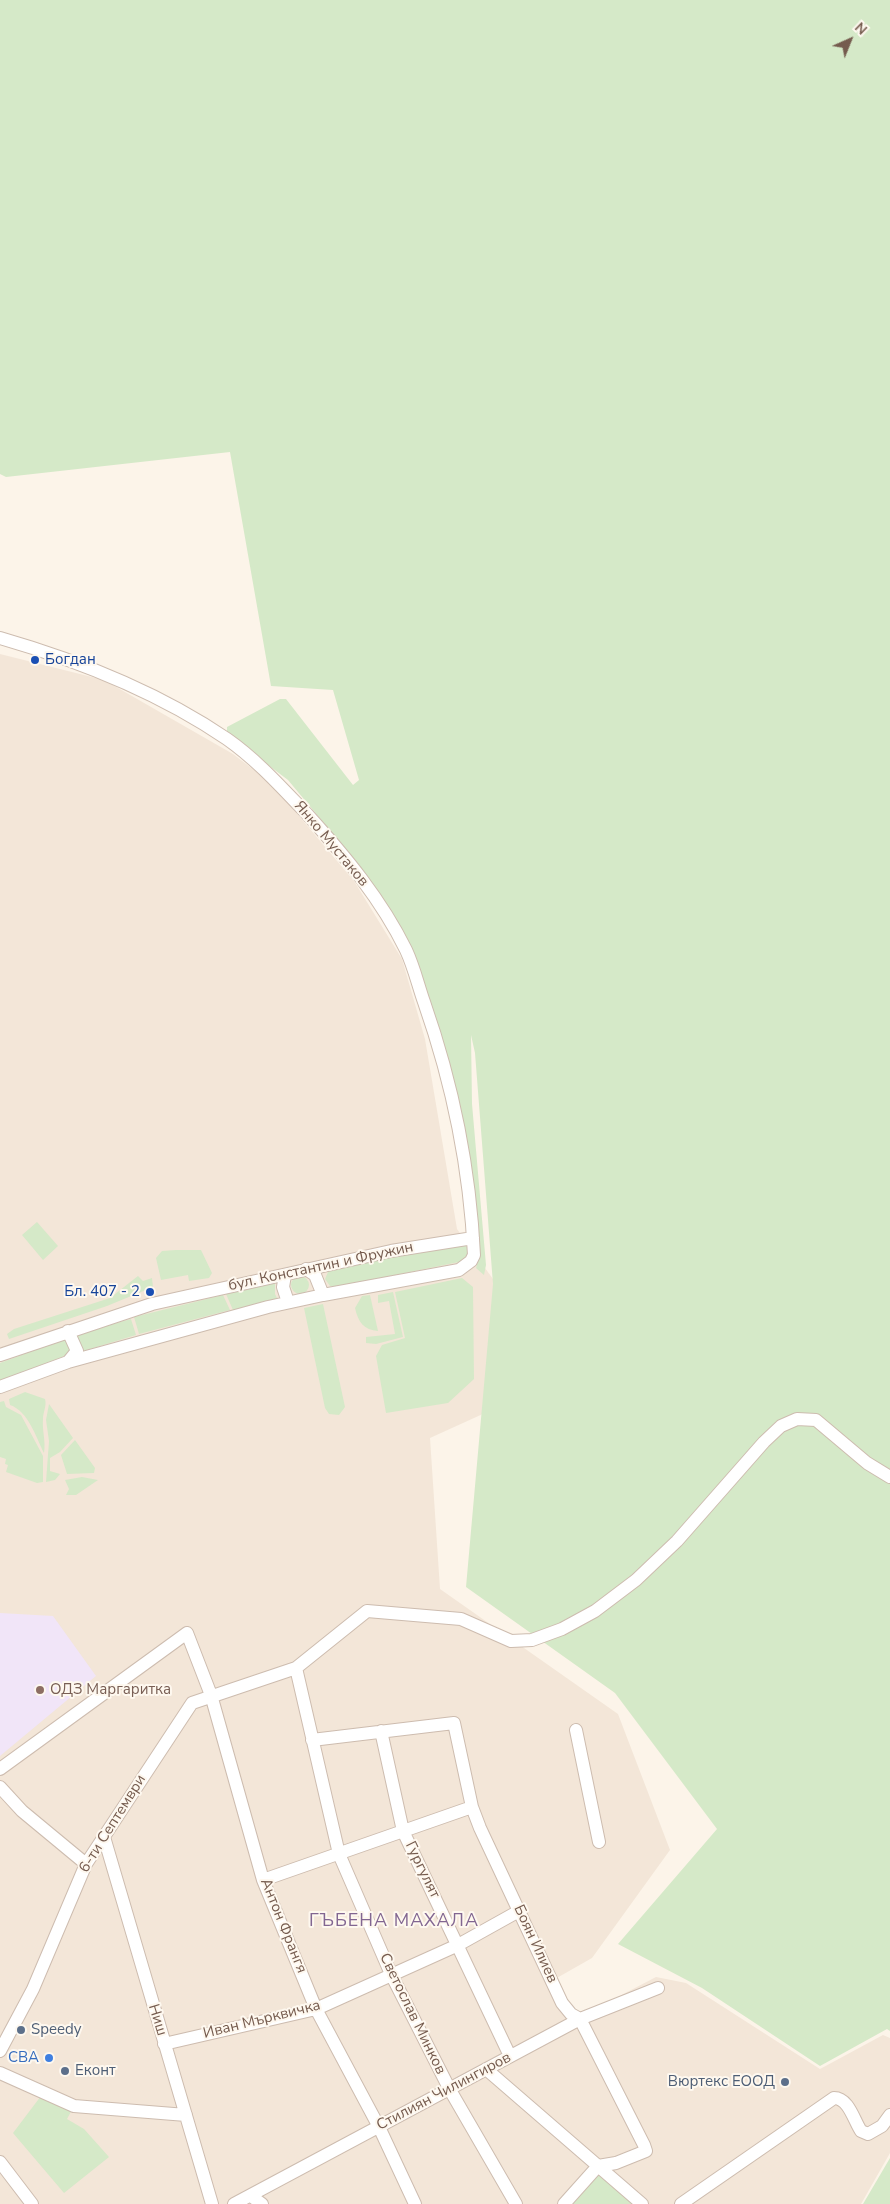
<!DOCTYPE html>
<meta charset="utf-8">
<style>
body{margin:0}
#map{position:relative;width:890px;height:2204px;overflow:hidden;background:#fcf4e9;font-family:"Nunito Sans",sans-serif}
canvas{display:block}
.north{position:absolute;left:825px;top:15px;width:50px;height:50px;-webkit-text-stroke:4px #fef8ef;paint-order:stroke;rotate:44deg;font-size:14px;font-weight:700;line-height:20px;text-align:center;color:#755b4e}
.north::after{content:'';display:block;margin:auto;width:18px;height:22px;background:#755b4e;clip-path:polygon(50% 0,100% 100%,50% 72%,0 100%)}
</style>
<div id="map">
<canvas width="890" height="2204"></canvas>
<div class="north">N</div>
</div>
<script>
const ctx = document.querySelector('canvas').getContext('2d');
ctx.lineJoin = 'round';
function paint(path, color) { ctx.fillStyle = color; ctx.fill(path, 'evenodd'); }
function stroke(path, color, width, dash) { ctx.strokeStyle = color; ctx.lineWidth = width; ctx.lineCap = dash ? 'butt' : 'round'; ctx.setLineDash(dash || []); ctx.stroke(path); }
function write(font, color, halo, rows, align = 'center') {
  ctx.font = font + ' "Nunito Sans",sans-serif'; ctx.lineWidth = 4; ctx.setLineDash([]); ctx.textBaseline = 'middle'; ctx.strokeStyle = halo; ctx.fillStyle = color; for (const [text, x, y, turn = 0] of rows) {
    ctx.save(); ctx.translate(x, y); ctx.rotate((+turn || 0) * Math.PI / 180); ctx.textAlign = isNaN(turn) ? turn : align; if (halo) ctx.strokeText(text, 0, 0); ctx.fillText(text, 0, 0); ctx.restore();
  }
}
paint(new Path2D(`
 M0,654L104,680L233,754L271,783L354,881L402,959L425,1039L457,1229L498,1286L485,1413L430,1438L440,1589L618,1714L670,1850L592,1958L555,1979L571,2006L576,2012L585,2014L656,1977L686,1983L820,2069L883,2035L890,2038V2153L861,2204H0Z`), '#f3e6d8');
paint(new Path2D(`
 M0,1613L53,1616L96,1676L0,1756Z`), '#f1e5f8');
paint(new Path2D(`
 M0,0H890V2031L887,2029L820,2066L702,1988L618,1944L717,1829L615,1693L466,1587L493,1284L475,1053L471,1035L472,1104L486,1265L484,1275L476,1268L479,1258L454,1103L408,950L353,858L288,780L227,734V727L280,699H286L353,785L359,780L333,690L271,686L230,452L6,477L0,474Z
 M37,1222L58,1246L43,1260L22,1235Z
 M463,1243L470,1250L464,1261L336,1287L330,1286L325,1279L328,1272L332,1268Z
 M176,1250H201L212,1273L209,1278L189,1281L188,1275L161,1280L156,1258L162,1251Z
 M291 1285a9 9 0 1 1 18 0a9 9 0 1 1-18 0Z
 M138,1276L143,1281L152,1278L153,1287L107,1306L9,1339L7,1334L14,1329L110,1298Z
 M462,1278L473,1287L474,1379L448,1403L386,1413L376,1356L382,1345L405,1338L395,1292Z
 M275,1281V1294L278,1300L233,1310L226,1294Z
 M393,1292L403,1337L376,1344L366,1343V1337L395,1334L389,1301L378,1303V1295Z
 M223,1295L230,1310L139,1334L134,1317Z
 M370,1295L378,1331C364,1330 358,1322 355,1308L362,1296Z
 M323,1304L345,1407L339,1415L329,1414L325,1408L304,1308Z
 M131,1319L136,1335L80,1352L73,1335Z
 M65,1339L72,1347L67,1355L0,1381V1363Z
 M25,1392L45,1399C47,1406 43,1412 43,1419C42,1431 46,1441 44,1453C36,1437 28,1411 10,1405L9,1399Z
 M4,1401L6,1407L21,1415L43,1456V1482L37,1483L6,1472L8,1465L5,1464L6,1459L0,1457V1402Z
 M49,1404L73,1438L60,1452L50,1458V1471L60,1474L55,1480L46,1482L49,1441L46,1420Z
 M75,1440L95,1468L94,1473L67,1474L61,1455Z
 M82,1477L98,1480L76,1495H66L69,1489L65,1480Z
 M44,2092L74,2106L67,2119L84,2129L109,2157L64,2193L13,2133Z
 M890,2158V2204H863Z
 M598,2170L638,2204H566Z`), '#d5e9c8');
const minor = new Path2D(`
 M0,638C80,661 158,692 227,739C257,760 282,788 307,814C345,856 381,899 406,950C414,967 418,985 424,1002C452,1082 470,1170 474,1255L471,1261L459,1270L323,1295L268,1307L68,1362L0,1387
 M306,1269L315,1275L323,1295
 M285,1275L283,1287L288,1302
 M0,1355L152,1304L391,1251L473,1238
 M68,1362L77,1351L68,1331
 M296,1668L339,1854L391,1974L450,2090L516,2204
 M576,1730L599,1842
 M381,1731L403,1831L510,2056
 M312,1740L454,1723L472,1807L480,1828L562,2003L571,2014L580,2019L644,2145L646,2151L616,2163L598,2166L564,2204
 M0,1769L187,1633L211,1695L263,1880L316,2009L379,2127L415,2204
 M0,1787L22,1811L86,1864
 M104,1837L212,2204
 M263,1880L472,1807
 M164,2044L316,2009L458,1945L519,1911
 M0,2051L33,1989L86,1864L192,1703L296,1668L367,1611L461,1619L511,1641L532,1640L562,1629L595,1611L636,1580L677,1541L764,1442L781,1426L797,1419L816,1420L867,1463L890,1477
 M486,2069L642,2204
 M0,2073L74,2106L186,2115
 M0,2162L32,2204
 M251,2196L262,2204
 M234,2204L580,2019L658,1988
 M681,2204L834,2098C849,2098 854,2121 861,2131L868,2134L882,2126L890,2115`);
stroke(minor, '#cdbcaf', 14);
stroke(minor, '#fff', 12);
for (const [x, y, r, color] of [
 [35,660,5,"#1a4fb4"],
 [150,1292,5,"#1a4fb4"],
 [40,1690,5,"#8d6e63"],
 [21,2030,5,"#5c6f8a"],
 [49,2058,5,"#3f7fe0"],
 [65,2071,5,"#5c6f8a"],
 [785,2082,5,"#5c6f8a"]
]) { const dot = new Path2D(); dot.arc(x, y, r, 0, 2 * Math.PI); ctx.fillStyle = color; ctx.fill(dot); stroke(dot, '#fef8ef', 2); }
write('15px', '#164399', '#fef8ef', [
 ["Богдан",45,660],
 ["Бл. 407 - 2",140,1292,"right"]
], 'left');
write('15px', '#755b4e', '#fef8ef', [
 ["Янко Мустаков",331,844,50],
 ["бул. Константин и Фружин",321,1267,-12],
 ["6-ти Септември",113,1824,-58],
 ["Гургулят",422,1870,64],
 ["Антон Франгя",283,1926,68],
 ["Боян Илиев",535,1944,65],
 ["Светослав Минков",412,2014,64],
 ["Ниш",157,2020,73],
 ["Иван Мърквичка",262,2020,-14],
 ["Стилиян Чилингиров",444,2092,-28]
]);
write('15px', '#785e54', '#fef8ef', [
 ["ОДЗ Маргаритка",50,1690]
], 'left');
write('15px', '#4e5e75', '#fef8ef', [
 ["Speedy",31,2030],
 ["Еконт",75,2071],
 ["Вюртекс ЕООД",775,2082,"right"]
], 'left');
write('15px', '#366cbe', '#fef8ef', [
 ["CBA",39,2058]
], 'right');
ctx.letterSpacing = '1px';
write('18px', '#826691', '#fef8ef', [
 ["ГЪБЕНА МАХАЛА",394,1922]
]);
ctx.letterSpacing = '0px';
</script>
